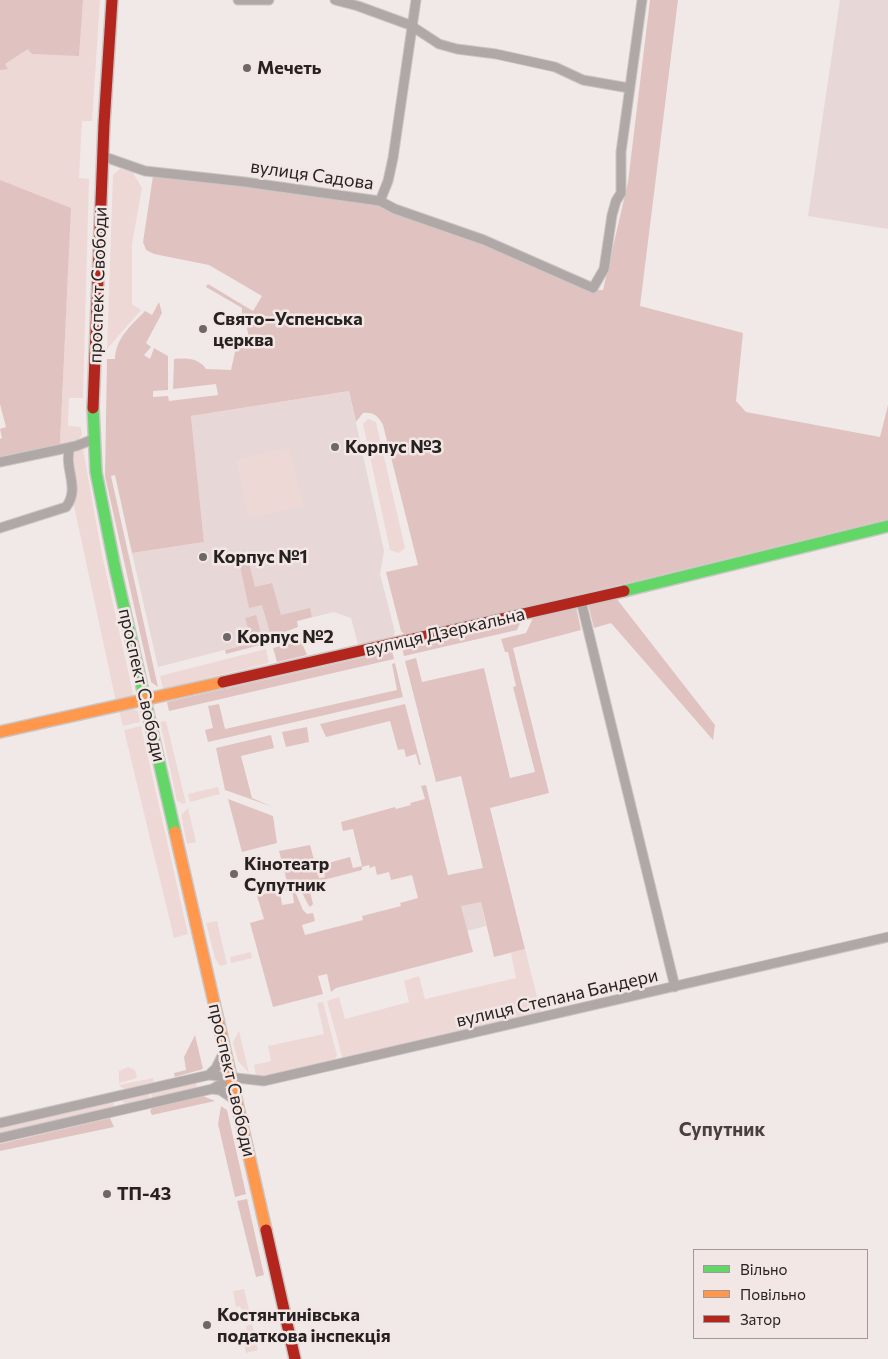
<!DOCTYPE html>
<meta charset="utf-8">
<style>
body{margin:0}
#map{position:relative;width:888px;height:1359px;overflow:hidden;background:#f0e9e8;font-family:Commissioner,sans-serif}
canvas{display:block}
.legend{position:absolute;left:693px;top:1249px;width:175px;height:90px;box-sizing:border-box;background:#f3e7e5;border:1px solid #a19897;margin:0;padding:6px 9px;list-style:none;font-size:15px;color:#262221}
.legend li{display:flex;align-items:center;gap:10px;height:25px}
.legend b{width:25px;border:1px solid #a19897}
</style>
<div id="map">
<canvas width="888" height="1359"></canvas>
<ul class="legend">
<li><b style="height:6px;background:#63d668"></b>Вільно</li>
<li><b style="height:6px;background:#ff974d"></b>Повільно</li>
<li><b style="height:6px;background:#b3261e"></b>Затор</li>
</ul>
</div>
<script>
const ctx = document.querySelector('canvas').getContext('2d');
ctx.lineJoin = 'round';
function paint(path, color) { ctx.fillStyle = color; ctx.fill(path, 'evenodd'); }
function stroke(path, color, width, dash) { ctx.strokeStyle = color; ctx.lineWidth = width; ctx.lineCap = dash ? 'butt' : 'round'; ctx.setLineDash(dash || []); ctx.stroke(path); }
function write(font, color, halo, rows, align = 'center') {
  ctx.font = font + ' Commissioner,sans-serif'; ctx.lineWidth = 5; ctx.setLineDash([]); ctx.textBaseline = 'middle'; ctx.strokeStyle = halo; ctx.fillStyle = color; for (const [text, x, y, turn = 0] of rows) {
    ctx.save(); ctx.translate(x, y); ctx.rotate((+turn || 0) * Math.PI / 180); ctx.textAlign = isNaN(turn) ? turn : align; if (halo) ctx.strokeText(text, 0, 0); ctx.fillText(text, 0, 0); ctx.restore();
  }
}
paint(new Path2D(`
 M840,0H888V229L808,216Z
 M349,391L384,551L380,574L395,632L393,638L358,644L351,618L334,612L297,621L298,627L279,634L272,640H263L158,667L132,553L204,542L191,416Z
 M481,901L486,926L467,931L461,906Z`), '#e7d8d7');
paint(new Path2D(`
 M0,0H100L92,121H82L79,178L89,179L83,398H69L68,426L81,427L82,435L78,440L60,444L68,269L0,275Z
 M121,168L132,171L142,188L132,244V304L141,310L107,349L113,175Z
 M368,419L376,422L405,548L399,553L390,550L363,424Z
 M289,448L303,506L249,518L236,460Z
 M83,449L101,550L133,693L131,698L116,702L74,506C78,489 67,461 75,451Z
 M266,649L269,663L163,689L160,676Z
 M133,709L138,711L140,722L123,726L119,710Z
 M166,721L186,803L183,804L177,801L160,722Z
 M141,726L188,934L174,938L124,730Z
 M218,787L220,794L190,802L188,794Z
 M188,808L196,842L187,844L181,815Z
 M217,921L227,964L220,966L215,958L206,923Z
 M525,949L541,1013L343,1060L327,1001L339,997L345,1019L409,1002L404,981L419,976L425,999L516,978L511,953Z
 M251,952L252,958L231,963L230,957Z
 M323,1002L337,1055L333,1063L263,1077L256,1075L254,1065L271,1061L268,1046L324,1034L317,1003Z
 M239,1031L249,1073L238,1061L233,1042Z
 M128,1067L135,1070L137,1078L119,1083V1071Z
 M153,1078L154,1082L124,1089L119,1085Z
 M196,1082L197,1087L152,1098L151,1093Z
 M149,1093L150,1099L125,1104L122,1101Z
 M112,1102L114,1104L113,1107L0,1132V1127Z
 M244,1289L249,1310L243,1311L239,1306L236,1307L233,1291Z
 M252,1324L258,1350L246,1353L242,1333L247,1329L246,1326Z`), '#eed8d6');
paint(new Path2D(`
 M0,0H83L79,56L32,54L28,49L5,64L8,69L0,70Z
 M650,0H678L640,306L743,333L736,401L746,412L880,437L888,405V519L640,580L405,635L401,631L386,572L418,565L383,425C378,416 374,412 363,413L356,422L349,391L191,416L204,542L132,553L115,475L111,476L158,687L151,682L105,476L107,359H115C116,337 131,326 145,311L152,315L159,302L162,313L146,343L151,347L144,355L150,359L154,348L168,356V390L153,391V397L168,396L169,401L218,395L216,384L173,389L174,359C186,358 199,358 206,369L231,370L237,343L249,339L246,322L242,323V308L206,287L208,284L253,311L262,296L209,265L154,254L146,250L143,242L153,176L157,175L355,200C437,220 515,257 592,290H603L628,182Z
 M0,180L71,208L60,444L0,457V439L2,438L0,429L6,427L0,404Z
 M248,559L255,587L272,583L281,615L310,608L312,617L297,621L298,627L279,634L272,640L262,605L249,608L240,566L244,560Z
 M616,598L715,725L713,740L611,623L594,628L588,604Z
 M576,607L581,630L513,648L549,793L490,808L525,949L494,957L481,902L461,906L473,952L336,988L331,992L327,974L318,976L323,994L273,1007L250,923L264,919L257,896L289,887L294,889L303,910L307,914L313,913L315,921L302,925L305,935L363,920L362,916L401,906L400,903L418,898L412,875L391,880L389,872L377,875L375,866L370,868L369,865L362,867V870L308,884L313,904L310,907C302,896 303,885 287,882L279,851L310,845L319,878L325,877L321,865L350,857L353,868L362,866L353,829L343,831L341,822L395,807L396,809L411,805L410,803L425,799L421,786L426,785L448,875L483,868L461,776L436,782L405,661L416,658L422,682L484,668L510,778L535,772L513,687L516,686L508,652H505L501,639L526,633L533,618ZM292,890L294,903L282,905L280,891Z
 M256,615L264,644L226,654L225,650L252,643L245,618Z
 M521,621L517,630L404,656L402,648Z
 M301,641L307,655L277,662L273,648Z
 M392,651L394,659L169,711L167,702Z
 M395,663L403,697L208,742L205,730L213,728L208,706L219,704L225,729L397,690L392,664Z
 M405,704L421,765H419L416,754L406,757L404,749L398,750L390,721L326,737L320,724Z
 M307,727L309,742L286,747L282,732Z
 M271,735L274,748L241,756L252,798L273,807L225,790L216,748Z
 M228,799L273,816L277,843L242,852Z
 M195,1035L203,1069L175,1077L174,1073L186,1070L184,1057Z
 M203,1096L215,1101L152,1115L150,1111L152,1108Z
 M221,1106L227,1110L246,1194L235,1197L218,1124Z
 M110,1118L114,1127L0,1151V1144Z
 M247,1199L264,1275L256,1277L237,1201Z`), '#e0c3c0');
const street = new Path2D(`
 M238,0H269
 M335,0L358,6L410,25L439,44L457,49L496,54L555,67L583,80L629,88
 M102,156L145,171L245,182L380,201L395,209L484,240L593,288L604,269L612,215L616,201L621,193V152L642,0
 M380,201L388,181L393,158L416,0
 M0,462L76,446L94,439
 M0,528L66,507C81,488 63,468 70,447
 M581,601L675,987
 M209,1075L264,1081L888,937
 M212,1089L220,1090L238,1102
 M0,1123L209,1075L216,1068L225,1050
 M0,1138L212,1089L232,1078`);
const fast = new Path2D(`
 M93,408L96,472L115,568L175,832
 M624,591L888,526`);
const slow = new Path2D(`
 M0,732L223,682
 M175,832L266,1230`);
const jam = new Path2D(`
 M93,408L104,124L112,0
 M223,682L624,591
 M266,1230L295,1359`);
stroke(street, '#cbc6c5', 11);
stroke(fast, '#cbc6c5', 14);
stroke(slow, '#cbc6c5', 14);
stroke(jam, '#cbc6c5', 14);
stroke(street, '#afa8a7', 9);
stroke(fast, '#63d668', 11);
stroke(slow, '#ff974d', 11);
stroke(jam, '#b3261e', 11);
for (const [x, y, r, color] of [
 [247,68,5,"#6d6867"],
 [203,329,5,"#6d6867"],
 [335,447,5,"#6d6867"],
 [203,557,5,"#6d6867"],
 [227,637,5,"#6d6867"],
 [234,874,5,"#6d6867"],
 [107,1194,5,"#6d6867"],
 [207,1325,5,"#6d6867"]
]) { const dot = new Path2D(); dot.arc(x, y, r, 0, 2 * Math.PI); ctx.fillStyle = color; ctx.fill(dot); stroke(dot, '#f3e7e5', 2); }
write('bold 18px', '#262221', '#f3e7e5', [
 ["Мечеть",257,68],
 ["Свято–Успенська",213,319],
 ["церква",213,340],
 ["Корпус №3",345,447],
 ["Корпус №1",213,557],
 ["Корпус №2",237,637],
 ["Кінотеатр",244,864],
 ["Супутник",244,885],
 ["ТП-43",117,1194],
 ["Костянтинівська",217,1315],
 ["податкова інспекція",217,1336]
], 'left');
write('18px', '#262221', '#f3e7e5', [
 ["вулиця Садова",312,175,8],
 ["проспект Свободи",98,285,-88],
 ["вулиця Дзеркальна",445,632,-13],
 ["проспект Свободи",142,685,77],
 ["вулиця Степана Бандери",557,998,-13],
 ["проспект Свободи",232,1080,77]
]);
write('bold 19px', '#493f3e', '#f3e7e5', [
 ["Супутник",722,1130]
]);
</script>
